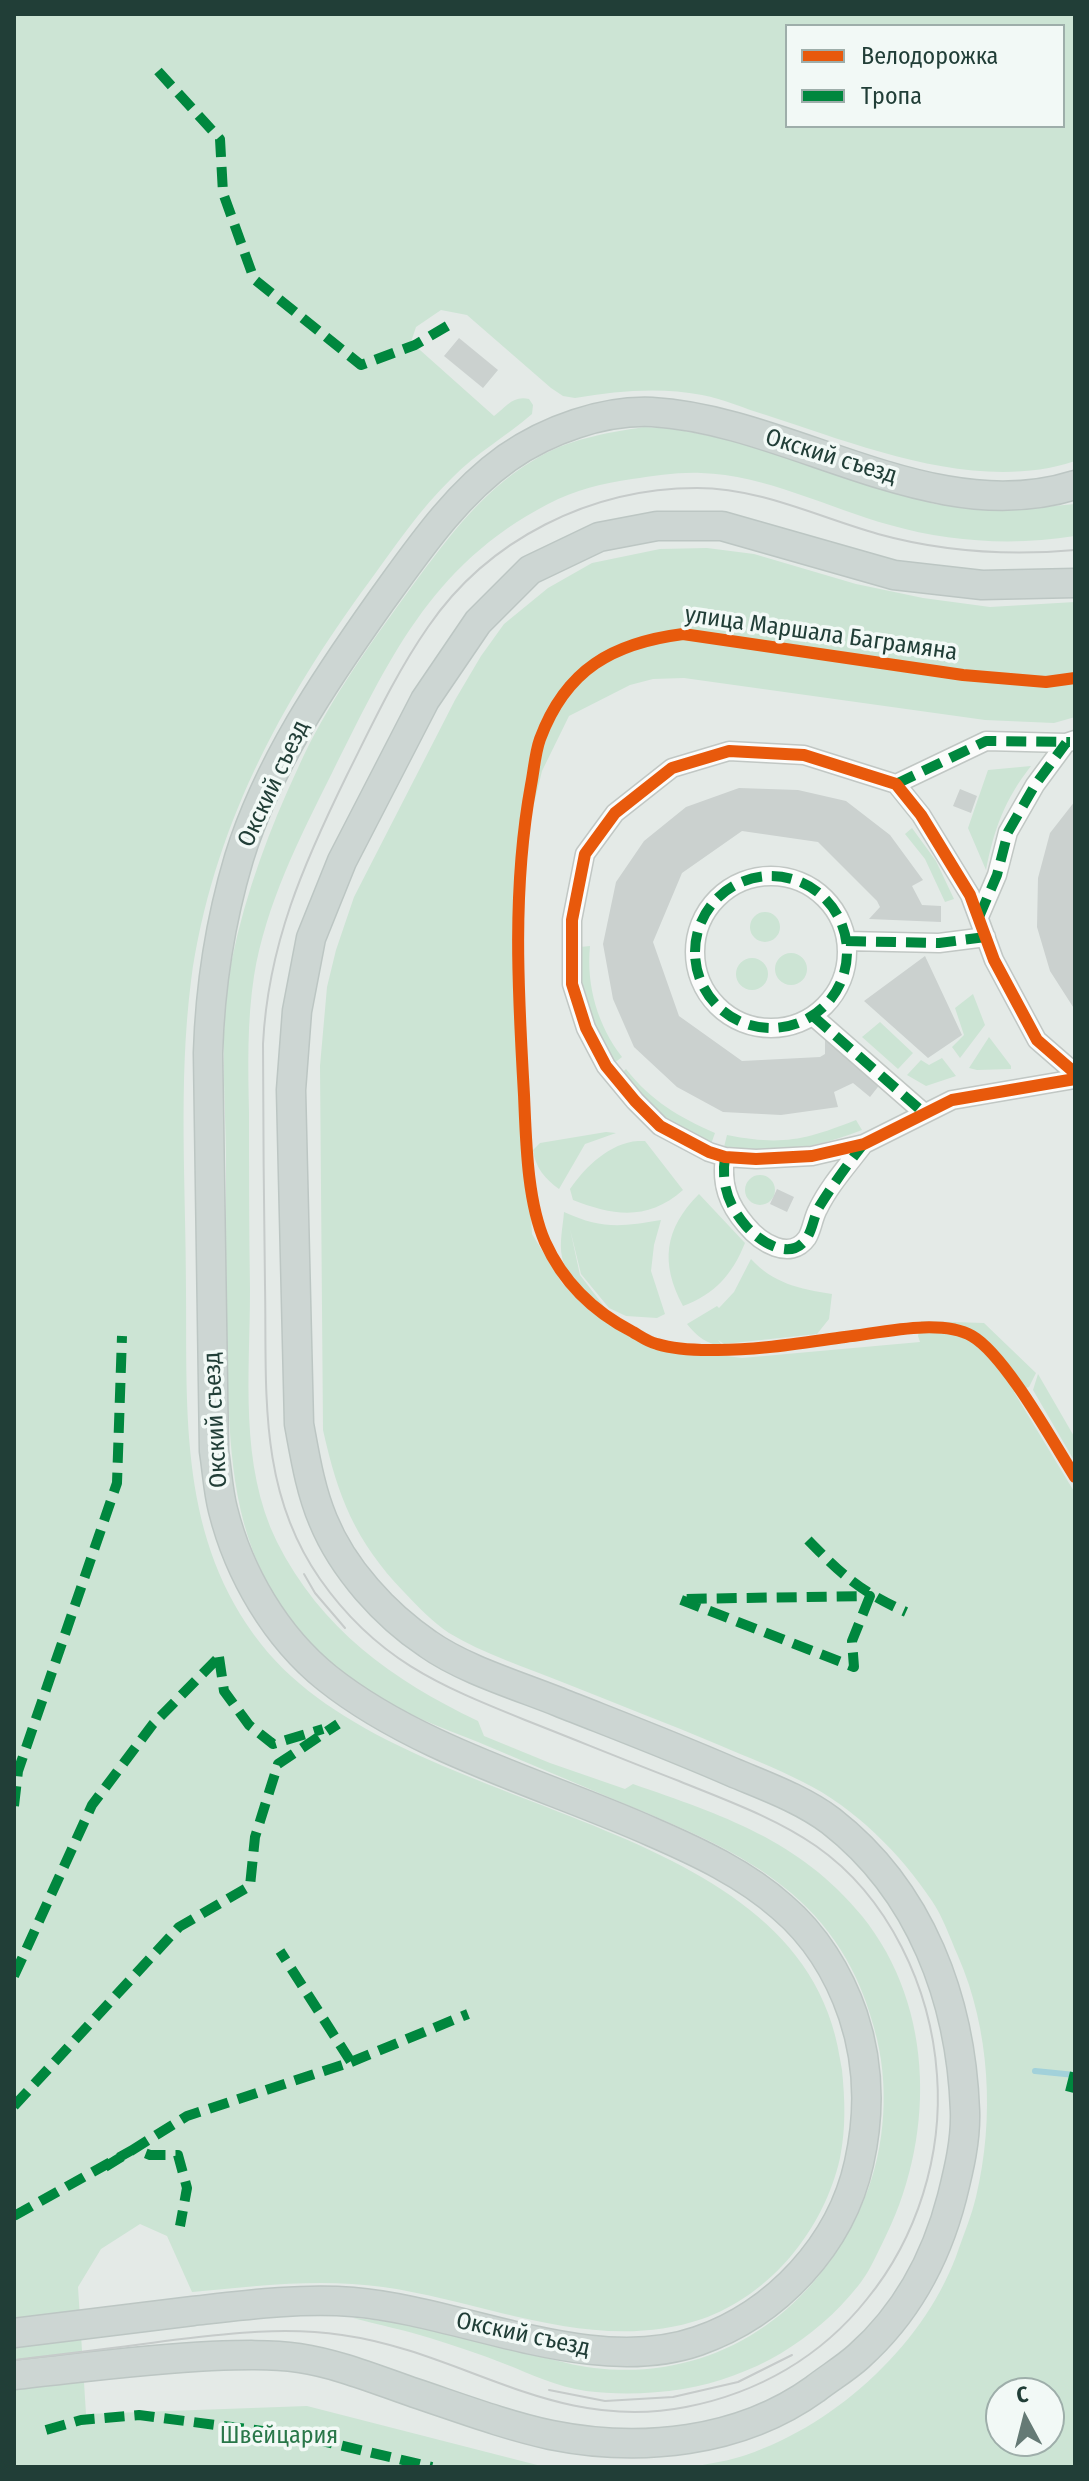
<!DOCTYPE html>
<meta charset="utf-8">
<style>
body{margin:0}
#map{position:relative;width:1089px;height:2481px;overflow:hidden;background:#e4eae7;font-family:"Fira Sans Condensed",sans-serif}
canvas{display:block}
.frame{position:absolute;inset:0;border:16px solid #213e37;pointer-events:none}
.legend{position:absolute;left:785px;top:24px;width:280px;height:104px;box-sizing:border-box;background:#f2f9f6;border:2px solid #9eaeaa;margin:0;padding:10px 14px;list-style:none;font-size:24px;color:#213e37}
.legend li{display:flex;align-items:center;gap:16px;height:40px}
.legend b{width:40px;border:2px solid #9eaeaa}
.north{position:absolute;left:985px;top:2377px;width:80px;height:80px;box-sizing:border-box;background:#f2f9f6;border:2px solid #9eaeaa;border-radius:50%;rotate:353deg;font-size:22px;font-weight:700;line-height:32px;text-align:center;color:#213e37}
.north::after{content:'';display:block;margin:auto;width:28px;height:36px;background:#657a75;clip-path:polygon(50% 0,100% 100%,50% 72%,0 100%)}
</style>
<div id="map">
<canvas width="1089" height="2481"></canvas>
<div class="frame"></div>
<ul class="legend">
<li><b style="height:10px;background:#e8590c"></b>Велодорожка</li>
<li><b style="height:10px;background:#00873e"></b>Тропа</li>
</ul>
<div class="north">С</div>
</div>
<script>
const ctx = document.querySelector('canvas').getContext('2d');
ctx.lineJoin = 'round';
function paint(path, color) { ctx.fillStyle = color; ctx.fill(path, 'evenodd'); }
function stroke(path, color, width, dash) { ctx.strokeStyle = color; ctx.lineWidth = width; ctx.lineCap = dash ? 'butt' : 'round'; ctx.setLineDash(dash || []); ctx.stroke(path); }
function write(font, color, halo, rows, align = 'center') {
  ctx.font = font + ' "Fira Sans Condensed",sans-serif'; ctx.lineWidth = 7; ctx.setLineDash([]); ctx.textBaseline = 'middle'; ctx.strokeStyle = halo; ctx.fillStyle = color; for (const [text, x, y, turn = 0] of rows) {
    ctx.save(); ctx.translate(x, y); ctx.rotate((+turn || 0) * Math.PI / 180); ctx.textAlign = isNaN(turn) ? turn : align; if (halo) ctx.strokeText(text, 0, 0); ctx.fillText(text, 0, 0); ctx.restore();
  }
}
paint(new Path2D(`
 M14,14H1075V461C977,494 859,445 766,415C745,409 724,399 702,395C659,387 618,391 575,398L563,396L551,388L467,315L441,310L416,327L411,342L494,416C506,407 513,395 529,399L533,405L532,414C507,436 476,453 452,478C420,509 395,546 369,582C280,703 212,830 191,981C178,1083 186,1189 186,1291C187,1416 179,1539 261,1644C405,1827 812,1804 842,2070C845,2100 846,2128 840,2158C824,2229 771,2295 702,2319C595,2355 489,2302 383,2287C319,2278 256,2286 192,2292L167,2236L140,2224L101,2249L78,2287L86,2414L307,2406L545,2467H14ZM787,26H1063V126H787Z
 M644,427L675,429L739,442L934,504L1000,511L1075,504V536C1014,546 949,542 890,525C828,508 766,475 701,473C678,472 655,476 632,479C603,483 575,490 548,504C429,566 388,662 331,775C299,839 266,904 254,976C247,1021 248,1068 249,1113C249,1172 249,1231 250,1290C250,1374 239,1464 277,1542C321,1629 392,1680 478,1721L484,1736L550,1763L625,1789L633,1784C722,1815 800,1840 862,1916C937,2009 935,2142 882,2244C875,2258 868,2274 858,2286C814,2341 753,2377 683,2389C652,2394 617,2395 586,2391C557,2387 531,2374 505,2364C480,2354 455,2346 430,2338C405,2330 379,2325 353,2318C416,2322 476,2341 537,2356C556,2360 575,2366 594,2368C713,2382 811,2316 860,2209C884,2158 890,2094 877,2039C844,1898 747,1854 625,1804C576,1783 527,1763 478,1742C443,1728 404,1714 372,1693C329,1666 288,1624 265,1578C229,1508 229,1427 227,1351C226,1288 226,1225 226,1162C226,1095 218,1026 232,959C246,892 269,830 298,768C326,706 365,651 405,596C442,546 479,492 534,460C567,439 606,433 644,427Z
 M707,548L754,554L856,584L923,598L990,607L1075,602V717L1054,723L985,720L684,678L653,679L630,685L569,716L542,771L528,828L521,922L525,1115L532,1234L562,1283L590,1311L650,1346L742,1358L920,1342L918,1336L921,1321L984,1323L1036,1373L1029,1387L1014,1392L1075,1493V2467H693C711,2463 729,2461 746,2455C838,2424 928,2341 959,2248C965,2231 972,2214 976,2197C995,2119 990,2029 958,1956C950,1938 943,1917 932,1901C901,1854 854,1807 803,1782C776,1768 747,1757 719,1745C667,1723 614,1703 562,1682C525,1667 484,1654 449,1633C433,1622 417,1606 404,1592C355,1541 338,1497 323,1430L320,1066L327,987L336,950L354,897L455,700L481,656L504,624L548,588L592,563L660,549ZM1049,2393V2441H1001V2393Z
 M1031,766C1005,799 994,829 986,870L968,828L988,770Z
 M912,828L936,861L954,899L945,902L925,859L905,834Z
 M750 927a15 15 0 1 1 30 0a15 15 0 1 1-30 0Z
 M590,946C586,986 598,1026 622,1057L613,1064C591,1028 579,990 580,947Z
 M775 969a16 16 0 1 1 32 0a16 16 0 1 1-32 0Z
 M736 974a16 16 0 1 1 32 0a16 16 0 1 1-32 0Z
 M973,994L985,1025L960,1058L952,1047L964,1035L955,1008Z
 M880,1022L913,1053L898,1069L862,1037Z
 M989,1037L1011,1066V1069L977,1070L969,1068Z
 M942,1058L956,1076L926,1086L907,1075L921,1060L929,1065Z
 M626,1069C651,1101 679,1117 715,1133L711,1144L661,1118L618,1076Z
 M856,1120L862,1130C818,1147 770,1158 724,1147L727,1135C782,1146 805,1140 856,1120Z
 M606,1132L616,1133L585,1144L559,1189C545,1179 535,1167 533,1150L540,1143Z
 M638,1141H645L683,1190C648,1221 614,1216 573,1200L570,1189C586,1166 610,1143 638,1141Z
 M745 1190a15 15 0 1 1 30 0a15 15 0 1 1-30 0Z
 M699,1194L745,1243C732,1275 715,1294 683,1306C660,1263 664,1229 699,1194Z
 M564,1212C601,1229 621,1227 661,1220L654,1245L651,1271L665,1314L657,1318L626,1316L609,1308L581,1274L570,1229L580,1275L606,1309C591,1296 566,1278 562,1257C559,1243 563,1226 564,1212Z
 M751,1259C773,1283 799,1289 832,1294L829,1319L817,1334L724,1344L718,1340L723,1346C708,1345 696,1336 687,1324L717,1306L719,1308L734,1292Z
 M1038,1374L1075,1438V1462L1033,1390Z`), '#cce4d4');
stroke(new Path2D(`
 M1035,2071L1075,2075`), '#a2d1da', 6);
paint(new Path2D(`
 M459,338L498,370L483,388L444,356Z
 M739,788L798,790L846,801L890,835L923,880L912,886L922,905L941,906V922L869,919L880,907L877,901L818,842L742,831L682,873L653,942L679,1016L742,1061L820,1057L825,1054V1038L881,1083L870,1097L853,1083L834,1092L838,1107L781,1115L723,1112L677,1087L634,1047L613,999L603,944L616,882L644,841L686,807Z
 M960,789L977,796L971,813L953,806Z
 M1075,801V1010L1050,971L1037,927L1038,878L1050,833Z
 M925,956L962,1035L928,1058L864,1001Z
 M777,1189L794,1197L787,1212L770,1204Z`), '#cbd1cf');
const minor = new Path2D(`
 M896,784L986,741L1066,743L1075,740
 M695 952a76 76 0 1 1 152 0a76 76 0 1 1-152 0Z
 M979,917L997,875L1008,832L1035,785L1066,743
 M846,941L939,943L986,937
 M813,1016L924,1113
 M1075,1073L1037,1040L994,960L970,895L921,815L896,784L804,755L729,751L672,768L615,813L585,854L572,920V984L586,1028L606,1066L635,1101L660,1126L709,1152L725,1157L756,1159L812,1156L864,1144L952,1100L1075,1079
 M725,1157C721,1184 728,1204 746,1225C760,1242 790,1262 807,1238C812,1230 813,1218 818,1209C829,1186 848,1165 864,1144`);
const primary = new Path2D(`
 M14,2333C74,2326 133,2318 193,2311C246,2305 300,2298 353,2302C462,2311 592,2378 698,2341C776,2314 841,2245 859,2163C870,2114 869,2063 853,2015C839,1974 815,1935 782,1907C745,1874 698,1852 652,1832C547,1785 417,1750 327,1678C276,1637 239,1574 223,1510C218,1491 217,1470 214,1451L208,1053C210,987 220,922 239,858C268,764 325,680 381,601C418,550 455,495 507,458C547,430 603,410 652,412C791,420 933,530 1075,485
 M14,2375C80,2368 145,2359 211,2356C240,2355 270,2354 299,2358C339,2364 377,2380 415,2393C460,2408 505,2425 551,2435C640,2453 740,2443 815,2389C829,2378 846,2368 859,2356C907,2313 936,2259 952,2197C959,2169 966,2140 965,2111C961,2000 921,1891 831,1821C802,1799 765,1786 732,1772C675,1747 617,1725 559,1702C519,1686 463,1669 428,1644C385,1615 343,1569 323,1520C310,1489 305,1456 299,1424L291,1090L297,1011L311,938L342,861L425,700L478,622L530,570L599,537L657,526H722L894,575L982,585L1075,583`);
stroke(minor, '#c1c7c4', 21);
stroke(primary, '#bcc6c3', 31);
stroke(minor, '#fbfcfb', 18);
stroke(primary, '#cdd6d3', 28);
stroke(new Path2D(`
 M304,1574L315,1593L345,1628
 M14,2360C64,2354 115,2348 165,2341C224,2334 283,2326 342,2335C464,2352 554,2433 686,2407C758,2393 821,2357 867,2299C917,2238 943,2155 937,2075C931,1988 889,1897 816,1846C774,1817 725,1800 679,1781C627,1761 576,1740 525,1720C438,1685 376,1659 320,1579C257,1489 267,1388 265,1285C264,1205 263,1124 263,1044C268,944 304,863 347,775C372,725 396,673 428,627C488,539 591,488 697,488C760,488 818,517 878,534C943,552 1007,556 1075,550
 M549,2390L605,2401L673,2397L738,2382L792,2355`), '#c6cbca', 2);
stroke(new Path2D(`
 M158,71L220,139L223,193L254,279L361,365L415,345L454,322
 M896,784L986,741L1070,742
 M695 952a76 76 0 1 1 152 0a76 76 0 1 1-152 0Z
 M979,917L997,875L1008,832L1035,785L1066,743
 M846,941L939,943L986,937
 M813,1016L924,1113
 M725,1157C721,1184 728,1205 746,1226C761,1243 793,1263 808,1236C813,1227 814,1216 819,1207C832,1186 847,1165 862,1146
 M808,1540C842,1575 861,1592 906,1612
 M870,1596L852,1641L854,1667L679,1599Z
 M219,1657L224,1691L249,1725L273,1744L323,1729
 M14,1806L18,1771L117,1483L122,1336
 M14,1976L92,1805L153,1724L219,1657
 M351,2062L468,2014
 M1070,2092L1075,2072
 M14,2106L179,1927L250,1886L255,1837L278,1764L338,1724
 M105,2167L187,2116L351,2062L280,1951
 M14,2216L134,2149L150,2155H178L187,2188L180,2226
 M46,2430L81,2420L139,2415L301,2436L432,2467`), '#00873e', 10, [20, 10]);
stroke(new Path2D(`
 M1075,678L1046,682L963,675L683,634C613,643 566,669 540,739C535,753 534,770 531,785C512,888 518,992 524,1095C526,1140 527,1201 545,1242C563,1282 594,1312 633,1332C640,1336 648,1342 657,1344C673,1349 694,1350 710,1350C755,1351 801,1343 845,1337C880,1333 940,1318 972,1336C1005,1355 1053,1442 1075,1477
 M1075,1073L1037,1040L994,960L970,895L921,815L896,784L804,755L729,751L672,768L615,813L585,854L572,920V984L586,1028L606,1066L635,1101L660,1126L709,1152L725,1157L756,1159L812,1156L864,1144L952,1100L1075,1079`), '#e8590c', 12);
write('24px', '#213e37', '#f2f9f6', [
 ["Окский съезд",831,457,17],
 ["улица Маршала Баграмяна",821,634,8],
 ["Окский съезд",274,784,-65],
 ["Окский съезд",216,1420,-93],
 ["Окский съезд",523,2335,12]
]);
write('24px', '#297749', '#f2f9f6', [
 ["Швейцария",279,2436]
]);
</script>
